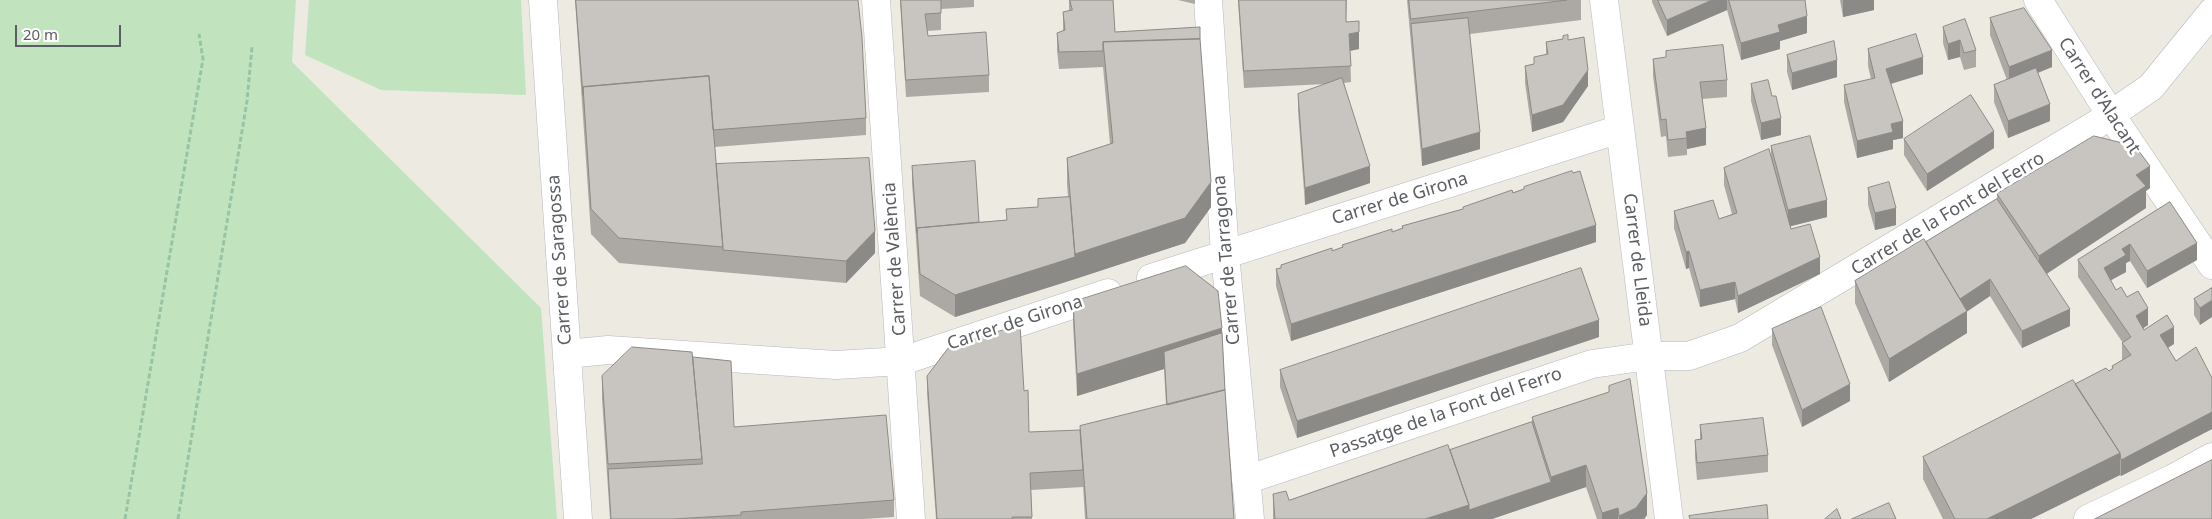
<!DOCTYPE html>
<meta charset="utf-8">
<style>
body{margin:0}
#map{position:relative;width:2212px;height:519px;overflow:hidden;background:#edeae2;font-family:"Noto Sans",sans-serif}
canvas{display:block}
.scale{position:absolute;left:15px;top:25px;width:106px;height:22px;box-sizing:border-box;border:2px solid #5b5e63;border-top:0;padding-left:6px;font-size:15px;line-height:18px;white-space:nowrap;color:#5b5e63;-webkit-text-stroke:4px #fff;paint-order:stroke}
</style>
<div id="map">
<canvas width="2212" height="519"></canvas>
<div class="scale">20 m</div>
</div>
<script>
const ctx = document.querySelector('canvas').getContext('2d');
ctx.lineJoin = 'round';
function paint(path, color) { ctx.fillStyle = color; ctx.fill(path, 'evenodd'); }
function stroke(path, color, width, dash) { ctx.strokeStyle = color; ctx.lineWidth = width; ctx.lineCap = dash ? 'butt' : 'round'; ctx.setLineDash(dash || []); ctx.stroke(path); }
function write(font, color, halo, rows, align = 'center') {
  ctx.font = font + ' "Noto Sans",sans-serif'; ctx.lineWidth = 5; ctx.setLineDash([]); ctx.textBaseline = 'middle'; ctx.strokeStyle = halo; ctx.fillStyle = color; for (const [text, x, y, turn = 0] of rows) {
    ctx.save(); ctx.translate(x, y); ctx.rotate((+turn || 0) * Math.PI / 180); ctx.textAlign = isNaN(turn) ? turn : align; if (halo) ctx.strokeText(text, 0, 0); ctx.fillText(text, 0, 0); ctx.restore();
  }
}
paint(new Path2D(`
 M0,0H296L292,62L541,308L557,519H0Z
 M309,0H521L526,95L381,90L305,55Z`), '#c1e4bf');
const street = new Path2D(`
 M543,0L578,519
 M876,0L911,519
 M1208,0L1225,254L1250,519
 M1604,0L1669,519
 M2038,0L2111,115L2212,265
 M1151,278L1620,129
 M567,354L608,350L836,365L902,361L1108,293
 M1246,480L1592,364L1649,356H1689L1740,338L2097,124L2151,87L2212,12
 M2088,519L2172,479L2212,457`);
stroke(street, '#b5b8bc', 29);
stroke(new Path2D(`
 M125,519L203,59L199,34
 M178,519L247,101L252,47`), '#99c4a4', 3, [5, 2.5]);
stroke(street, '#fff', 28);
paint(new Path2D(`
 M575,0H858L866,118V135L715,147L716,165L875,253L846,283L619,263L591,234Z
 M900,0H974V7L941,9V30L927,31L928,36L989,75V92L906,97Z
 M1069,0H1113L1115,32L1200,39L1211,207L1185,243L1075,279L955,317L920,296L912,183V166L979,222L1006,220L1038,207V199L1068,197L1067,184V158L1110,144L1103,67L1059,69L1057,50V33L1063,31V12L1069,11Z
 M1178,0H1195V4Z
 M1238,0H1347L1346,22L1359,49L1350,51L1351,82L1344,83L1370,183L1305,205L1298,110V94L1326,84L1244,88Z
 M1407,0H1581V20L1470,34L1480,149L1422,166Z
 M1652,0H1805L1807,33L1780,41V49L1741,60L1727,10L1667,36L1652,2Z
 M1840,0H1874V10L1843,17Z
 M1990,18L2052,67L2038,73L2050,121L2008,138L1994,102V85L2007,80L1990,35Z
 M1943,27L1976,50V67L1964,70L1960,57L1948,60L1943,43Z
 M1563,39L1568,40L1588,86L1563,122L1532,132L1525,83V66L1534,64L1546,55V42Z
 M1868,49L1923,74L1891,84L1903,138L1893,140V149L1857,158L1844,102V85L1871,79L1868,66Z
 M1787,55L1837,77L1792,90L1787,72Z
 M1653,59L1727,80V97L1702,99L1706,145L1687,149V155L1668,157L1666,136L1661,137L1653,76Z
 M1751,84L1781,135L1761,140L1751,101Z
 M1904,139L1994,148L1927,191L1904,155Z
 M1771,146L1827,217L1790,226L1791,229L1820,274L1738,313L1735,299L1700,307L1689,268L1686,269L1674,228V211L1719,219L1732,214L1724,185V168L1771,155Z
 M1524,187L1596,242L1291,341L1276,286V269L1281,268V265L1332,251L1342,247V245L1392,232L1402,228V226L1463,209V207L1524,189Z
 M1868,188L1896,225L1875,230L1868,205Z
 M2150,188L2146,191V208L2047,273L2070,326L2022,348L1990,296L1967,311V333L1889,382L1855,303V281L1926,242L1997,199V194Z
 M2170,202L2197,260L2147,288L2130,261L2126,263V272L2111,280L2116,290L2127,297L2148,325L2143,328L2144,330L2174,344L2168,348L2176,361L2212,378V429L2121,476L2120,475L2031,519H1943L1923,479V457L2075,384L2109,371L2112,369V366L2122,360V343H2123L2078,277V260Z
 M2212,288L2200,325L2194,315V299Z
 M1073,302L1222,328L1225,390L1234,519H1085L1083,485V487L1031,490L1032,519H936L927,393V376L1024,391L1029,432L1080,437V426L1166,405L1164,369L1077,396L1073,324Z
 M1772,329L1850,401L1802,427L1772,345Z
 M1599,337L1297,438L1280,387V370Z
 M693,357L734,427L894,500V517L864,519H610L602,399V376Z
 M1532,417L1647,515L1644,519H1597L1586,487L1492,519H1273V494L1289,500L1450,450L1532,422Z
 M1700,425L1768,455V472L1697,480L1695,457V440L1700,439Z`), '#aca9a5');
paint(new Path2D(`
 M1712,0H1727V10L1667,36V20Z
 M1843,0H1874V10L1843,17Z
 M1807,16V33L1780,41V49L1741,60V43L1778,25Z
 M1359,32V49L1349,51V34Z
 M1960,40V57L1948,60V44Z
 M2052,50V67L2009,84V67Z
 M1923,57V74L1886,85V69Z
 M1837,60V77L1792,90V73Z
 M1588,70V86L1563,122L1532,132V115Z
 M2050,104V121L2008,138V121Z
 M1781,118V135L1761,140V123Z
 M1903,121V138L1893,140V149L1857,158V141L1891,124Z
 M1706,128V145L1687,149L1686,132Z
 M1994,131V148L1927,191V174Z
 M1480,132V149L1422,166V149Z
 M1370,166V183L1305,205V188Z
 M2150,166V188L2146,191V208L2039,279V256L2136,175Z
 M1211,182V207L1185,243L1075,279L955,317V295L1075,254Z
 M1827,200V217L1788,227V210Z
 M1896,208V225L1875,230V213Z
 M1596,225V242L1291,341V324Z
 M875,231V253L846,283V261Z
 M2197,243V260L2147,288V271Z
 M2130,244V261L2126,263V272L2104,284V268L2122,249Z
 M1689,251V268L1686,269V252Z
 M1820,257V274L1738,313V296Z
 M1990,279V296L1962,315L1967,311V333L1889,382V359L1958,300Z
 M1735,282V299L1700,307V290Z
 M2212,300V317L2200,325V308Z
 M2148,308V325L2136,333V316Z
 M2070,309V326L2022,348V331Z
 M1599,320V337L1297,438V421Z
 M2174,327V344L2160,352V335Z
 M1222,328V350L1164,352V369L1077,396V374Z
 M1850,384V401L1802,427V410Z
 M2212,412V429L2121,476V460Z
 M2120,453V475L2031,519H1987Z
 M1586,465V487L1492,519H1469V510L1551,482V477Z
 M1647,493V515L1644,519H1619V516Z
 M1469,505V519H1425Z
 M1618,508V519H1602V513Z`), '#8c8a86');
const building = new Path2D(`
 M576,0H858L862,37L866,118L713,130L709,76L583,87V95Z
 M901,0H941V13L925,14L928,36L986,32L989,75L906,80Z
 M1070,0H1113L1115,32L1200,27V39L1103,42V51L1059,52L1057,33L1065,30L1063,12L1072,10Z
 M1239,0H1346V22L1359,21V32L1349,34L1351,66L1244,71Z
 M1409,0H1567L1411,19Z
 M1658,0H1712L1667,20Z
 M1729,0H1805L1807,16L1778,25L1780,32L1741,43Z
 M2024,8L2052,50L2009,67L1990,18Z
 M1468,18L1480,132L1422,149L1411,24Z
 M1965,19L1976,50L1964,53L1960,40L1948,44L1943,27Z
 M1916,34L1923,57L1886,69L1903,121L1891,124L1893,132L1857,141L1844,85L1875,78L1868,49Z
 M1568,35V40L1584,37L1588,70L1563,105L1532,115L1525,66L1534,64V57L1548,54L1546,42L1563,39V36Z
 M1200,39L1211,182L1185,218L1075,254L1067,158L1113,143L1103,42Z
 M1834,41L1837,60L1792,73L1787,55Z
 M1723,45L1727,80L1700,82L1706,128L1686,132L1687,138L1668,140L1666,119L1661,120L1653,59L1666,57V51Z
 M2036,68L2050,104L2008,121L1994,85Z
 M709,76L723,247L619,238L591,209L583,87Z
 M1342,78L1370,166L1305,188L1298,94Z
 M1768,80L1772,96H1776L1781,118L1761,123L1751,84Z
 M1971,95L1994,131L1927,174L1904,139Z
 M1810,136L1827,200L1788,210L1771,146Z
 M2094,136L2135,146L2150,166L2136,175L2146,186L2039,256L1997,194Z
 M1769,149L1791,229L1810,224L1820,257L1738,296L1735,282L1700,290L1689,251L1686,252L1674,211L1713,200L1719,219L1737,213L1724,168Z
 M869,158L875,231L846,261L723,250L716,164Z
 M975,161L979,222L917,228V233L912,166Z
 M1572,171L1573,173L1580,171L1596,225L1291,324L1276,269L1281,268V265L1332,248V251L1343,247L1342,245L1392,229V232L1403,228L1402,226L1463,209V207L1512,190L1513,193L1524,189V187Z
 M1889,182L1896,208L1875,213L1868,188Z
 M1070,197L1075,257L955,295L920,274L917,228L1007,220L1006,209L1038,207V199Z
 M1997,199L2070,309L2022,331L1990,279L1960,299L1926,242Z
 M2170,202L2197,243L2147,271L2130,244L2122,249L2126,255L2104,268L2116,290L2121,287L2127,297L2138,291L2148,308L2136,316L2144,330L2167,315L2174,327L2160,335L2176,361L2196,347L2212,378V412L2121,460L2120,453L2075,384L2106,368L2109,371L2113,368L2112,366L2131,355L2122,343L2131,337L2078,260Z
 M1924,239L1967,311L1889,359L1855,281Z
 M1186,266L1218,291L1222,328L1077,374L1073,302Z
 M1581,268L1599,320L1297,421L1280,370Z
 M2212,288V300L2200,308L2194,299Z
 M1821,307L1850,384L1802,410L1772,329Z
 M1020,325L1024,391L1028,390L1029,432L1080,430L1083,470L1030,473L1032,517H1012V519H937L927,376L949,347Z
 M1222,333L1225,390L1167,405L1164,352Z
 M632,347L692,352L702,459L608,464L602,376Z
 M693,357L731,361L734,427L886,415L894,500L741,512V515L673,519H611L608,469L702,464Z
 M1630,379L1647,493L1636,508L1619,516L1618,508L1602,513L1586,465L1551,477L1532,417L1609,392V386Z
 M2073,380L2120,453L1987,519H1955L1923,457Z
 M1225,390L1234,519H1087L1080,426Z
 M1763,418L1768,455L1697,463L1695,440L1702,439L1700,425Z
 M1532,422L1551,482L1469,510V505L1450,450Z
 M1448,445L1469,505L1425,519H1275L1273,494L1286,491L1289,500Z
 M2212,460V519H2095Z
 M1889,503L1896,519H1852Z
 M1767,505L1768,519H1690L1689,516Z
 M1837,509L1841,519H1825Z`);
paint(building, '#c8c5c0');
stroke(building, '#8c8a86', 1);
write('18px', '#5b5e63', '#fff', [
 ["Carrer d'Alacant",2099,96,57],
 ["Carrer de Girona",1400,199,-17],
 ["Carrer de la Font del Ferro",1948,214,-31],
 ["Carrer de València",895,259,-94],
 ["Carrer de Saragossa",560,260,-94],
 ["Carrer de Tarragona",1227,260,-95],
 ["Carrer de Lleida",1637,260,83],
 ["Carrer de Girona",1015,323,-18],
 ["Passatge de la Font del Ferro",1446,413,-19]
]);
</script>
